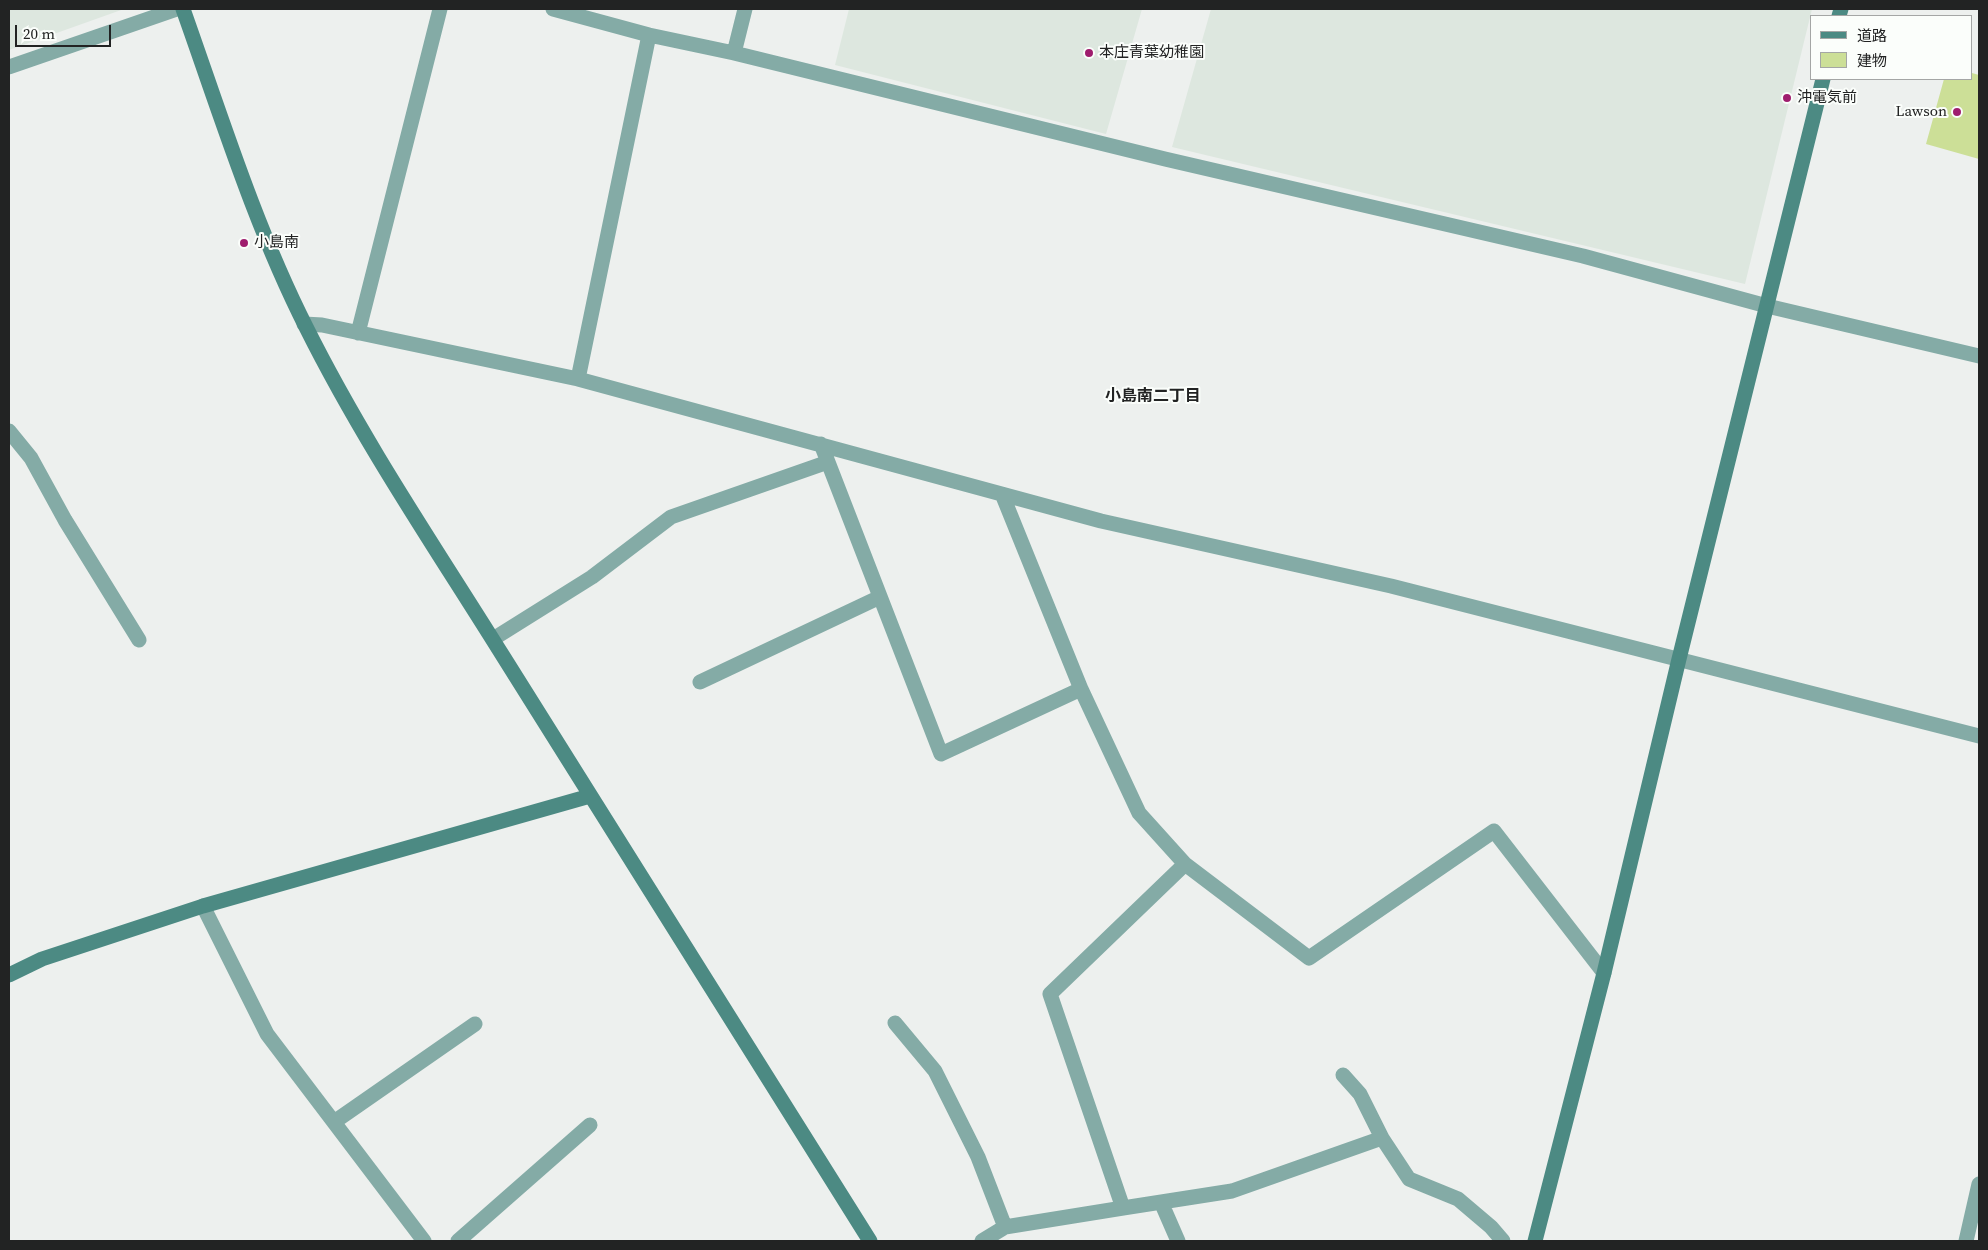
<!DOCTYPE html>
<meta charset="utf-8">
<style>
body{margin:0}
#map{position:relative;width:1988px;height:1250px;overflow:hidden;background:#edf0ee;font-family:"Source Serif 4","Noto Sans JP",serif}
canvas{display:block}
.frame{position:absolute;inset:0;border:10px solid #222323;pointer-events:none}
.legend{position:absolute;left:1810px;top:15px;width:162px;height:65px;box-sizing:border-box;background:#fbfefb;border:1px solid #a4a6a5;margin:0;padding:6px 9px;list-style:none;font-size:15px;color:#222323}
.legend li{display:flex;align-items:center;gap:10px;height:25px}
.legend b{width:25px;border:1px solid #a4a6a5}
.scale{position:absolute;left:15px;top:25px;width:96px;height:22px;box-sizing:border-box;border:2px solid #222323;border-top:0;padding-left:6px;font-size:15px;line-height:18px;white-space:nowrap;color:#222323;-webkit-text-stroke:4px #fbfefb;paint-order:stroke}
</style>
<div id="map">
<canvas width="1988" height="1250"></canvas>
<div class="frame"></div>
<ul class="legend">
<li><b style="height:6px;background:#4c8a83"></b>道路</li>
<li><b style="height:14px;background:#ccdf97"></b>建物</li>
</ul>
<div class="scale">20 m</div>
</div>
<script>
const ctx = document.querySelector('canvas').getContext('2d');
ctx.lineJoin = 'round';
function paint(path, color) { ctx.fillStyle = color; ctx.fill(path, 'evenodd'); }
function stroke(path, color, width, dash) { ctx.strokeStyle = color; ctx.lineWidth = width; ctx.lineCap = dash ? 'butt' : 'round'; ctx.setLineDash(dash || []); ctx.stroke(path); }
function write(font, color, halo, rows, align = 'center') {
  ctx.font = font + ' "Source Serif 4","Noto Sans JP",serif'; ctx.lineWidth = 4; ctx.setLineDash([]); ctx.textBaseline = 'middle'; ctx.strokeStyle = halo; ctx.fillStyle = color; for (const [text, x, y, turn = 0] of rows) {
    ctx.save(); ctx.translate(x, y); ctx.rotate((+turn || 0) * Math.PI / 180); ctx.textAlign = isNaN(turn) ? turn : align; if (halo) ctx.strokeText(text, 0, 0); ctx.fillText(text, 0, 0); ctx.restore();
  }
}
paint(new Path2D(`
 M9,9H124L9,50Z
 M849,9H1142L1106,134L835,65Z
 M1211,9H1812L1745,284L1172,147Z`), '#dde7df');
paint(new Path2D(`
 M1972,73L1979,75V159L1926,144L1944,79H1972Z`), '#ccdf97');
stroke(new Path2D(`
 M553,9L649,35L734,53L1165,159L1583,256L1767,306L1979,356
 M734,53L745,9
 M9,67L177,9
 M304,324L322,325L578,379L1101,521L1391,586L1979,736
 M358,333L440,9
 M578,379L649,35
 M9,431L31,458L65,520L139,640
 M821,444L941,754L1081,689
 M1002,494L1081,689L1139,813L1185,864L1309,958L1494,831L1604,973
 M493,639L592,577L671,517L828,462
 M700,682L880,597
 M203,906L267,1034L424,1241
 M895,1023L935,1071L978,1157L1005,1227
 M1343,1075L1360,1094L1382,1138
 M334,1122L475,1024
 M1161,1202L1178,1241
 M1123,1208L1232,1191L1382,1138L1409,1179L1458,1199L1491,1227L1503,1241
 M458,1241L590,1125
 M982,1241L1005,1227L1123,1208L1050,994L1185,864
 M1966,1241L1979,1184`), '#84aba6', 15);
stroke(new Path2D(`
 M183,9C221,116 255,226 306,327C364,443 435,547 503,656C625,852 748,1046 870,1241
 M1839,16L1841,9
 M9,975L42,959L203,906L590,796
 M1535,1241L1604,973L1679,659L1823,79`), '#4c8a83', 15);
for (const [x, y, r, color] of [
 [1089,53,5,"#9f1d6e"],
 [1787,98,5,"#9f1d6e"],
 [1957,112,5,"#9f1d6e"],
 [244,243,5,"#9f1d6e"]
]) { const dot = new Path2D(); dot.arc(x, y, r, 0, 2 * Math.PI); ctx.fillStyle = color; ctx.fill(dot); stroke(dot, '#fbfefb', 2); }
write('15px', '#222323', '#fbfefb', [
 ["本庄青葉幼稚園",1099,53],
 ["沖電気前",1797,98],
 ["Lawson",1947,112,"right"],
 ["小島南",254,243]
], 'left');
write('bold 16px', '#222323', '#fbfefb', [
 ["小島南二丁目",1153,397]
]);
</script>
